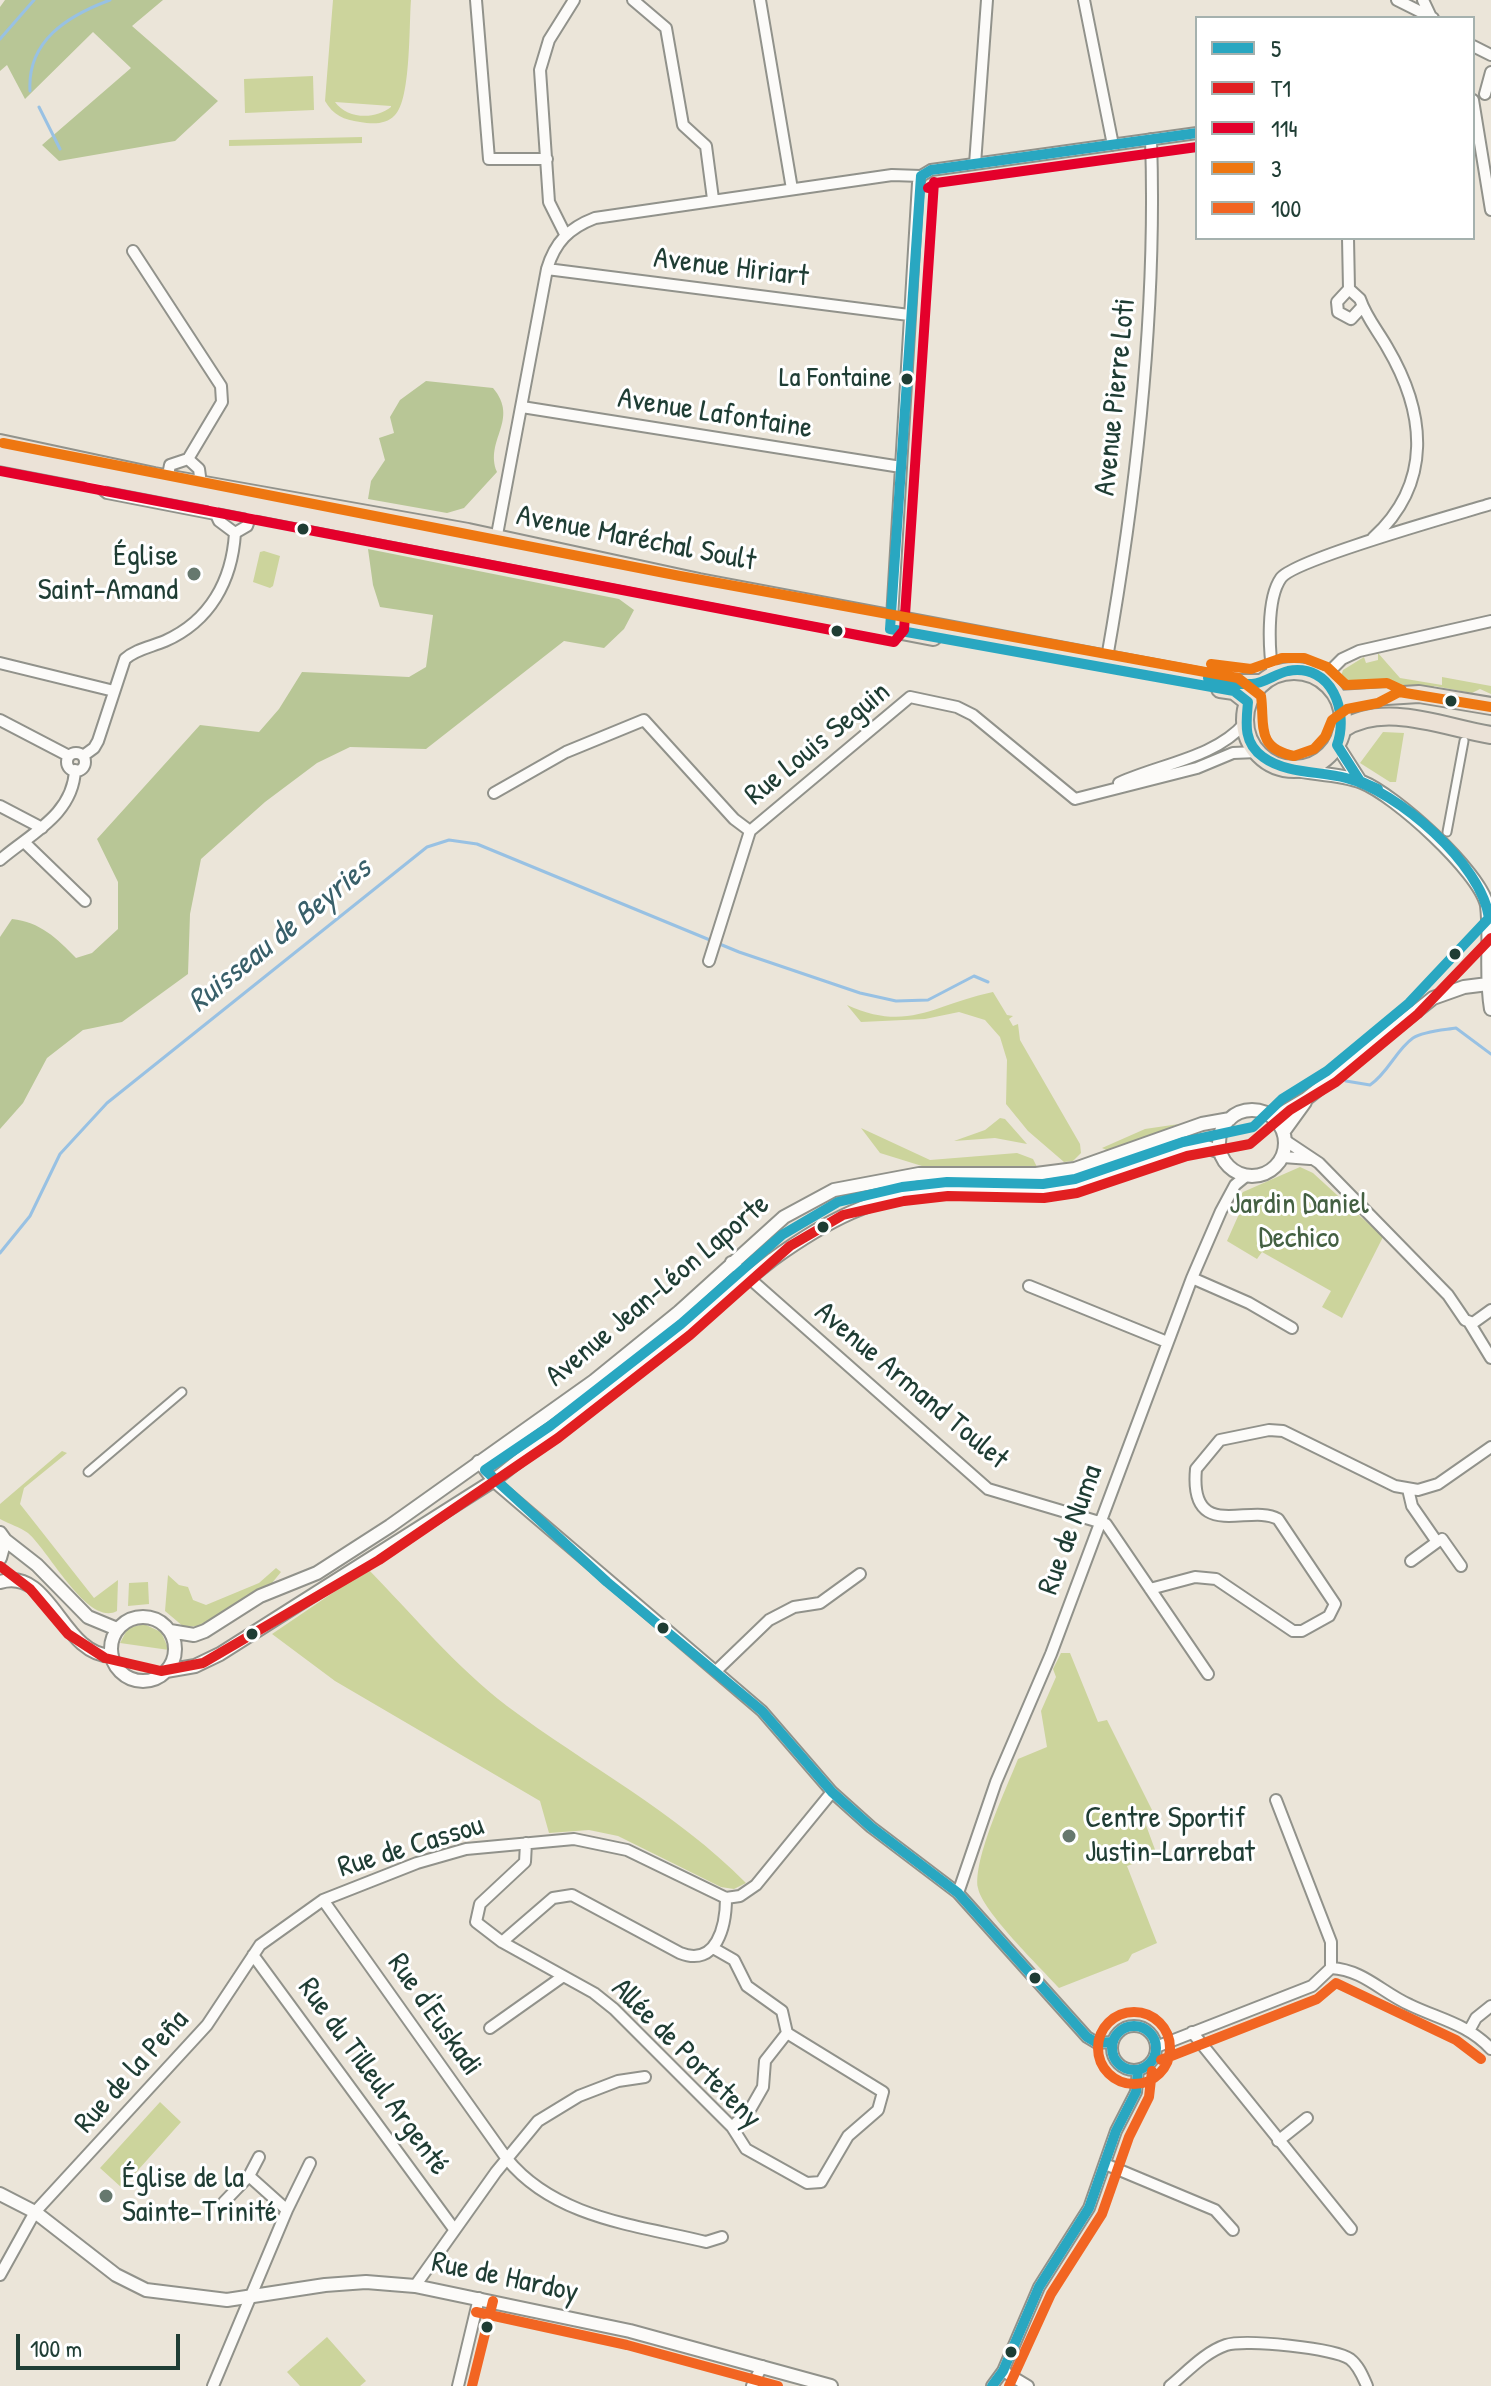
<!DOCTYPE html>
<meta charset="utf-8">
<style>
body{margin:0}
#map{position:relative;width:1491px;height:2386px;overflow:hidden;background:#ebe5d9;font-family:"Patrick Hand",sans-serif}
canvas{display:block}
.legend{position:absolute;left:1195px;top:16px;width:280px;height:224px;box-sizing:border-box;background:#fff;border:2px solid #a5b1ae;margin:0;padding:10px 14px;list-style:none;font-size:24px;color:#1f3d34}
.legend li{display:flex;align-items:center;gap:16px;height:40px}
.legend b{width:40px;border:2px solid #a5b1ae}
.scale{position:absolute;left:16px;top:2334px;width:164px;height:36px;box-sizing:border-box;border:4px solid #1f3d34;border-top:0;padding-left:10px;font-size:24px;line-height:28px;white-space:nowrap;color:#1f3d34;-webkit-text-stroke:6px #fff;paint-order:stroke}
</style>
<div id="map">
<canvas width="1491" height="2386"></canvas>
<ul class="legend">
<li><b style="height:10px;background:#29a7c1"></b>5</li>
<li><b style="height:10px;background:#e11f21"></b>T1</li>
<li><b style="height:10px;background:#e4002b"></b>114</li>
<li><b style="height:10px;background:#e71"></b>3</li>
<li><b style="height:10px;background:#f26522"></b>100</li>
</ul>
<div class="scale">100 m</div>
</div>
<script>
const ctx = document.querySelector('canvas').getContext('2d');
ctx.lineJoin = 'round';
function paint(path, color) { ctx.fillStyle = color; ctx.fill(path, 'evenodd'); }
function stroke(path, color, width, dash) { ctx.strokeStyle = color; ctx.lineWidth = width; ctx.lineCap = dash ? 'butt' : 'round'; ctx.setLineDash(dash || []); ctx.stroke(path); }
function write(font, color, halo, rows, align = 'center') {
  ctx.font = font + ' "Patrick Hand",sans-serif'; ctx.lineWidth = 6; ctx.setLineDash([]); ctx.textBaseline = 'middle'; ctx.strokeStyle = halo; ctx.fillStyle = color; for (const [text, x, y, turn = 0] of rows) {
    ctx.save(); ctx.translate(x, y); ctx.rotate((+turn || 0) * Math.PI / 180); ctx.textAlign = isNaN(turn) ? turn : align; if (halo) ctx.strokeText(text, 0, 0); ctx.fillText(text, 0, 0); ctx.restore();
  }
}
paint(new Path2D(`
 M333,0H411C409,25 411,100 395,115C386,125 372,124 360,122C344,120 333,115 325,101ZM335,102L391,106V107C375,120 347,119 335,102Z
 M313,76L314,110L245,113L244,79Z
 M362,137V143L229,146V140Z
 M264,551L280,556L273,586L270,588L253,582L260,552Z
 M1378,653L1400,678L1442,685V677L1491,686V694L1480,689L1472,693L1434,686L1432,692L1351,690L1340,679L1343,670L1364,657L1366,663L1378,660Z
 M1383,732L1404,733L1396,782H1390L1360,763Z
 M993,992L1007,1015L1013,1016L1009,1019L1013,1026L1018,1024L1020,1040L1080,1144L1081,1153L1073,1161L1064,1162L1028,1131L1006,1104L1007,1060L1000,1037L985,1020L959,1012L925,1019L861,1022L847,1005C909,1033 934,1004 993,992Z
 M1000,1118L1005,1119L1027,1144L995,1138L954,1141L985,1130Z
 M1179,1124L1109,1151L1102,1148L1145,1129Z
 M861,1128L930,1160L1017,1153L1033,1159L1037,1167L922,1166L880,1153Z
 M1300,1167L1313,1173L1383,1237L1342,1318L1322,1307L1331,1291L1262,1252L1257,1259L1227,1241L1243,1205L1240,1196L1243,1192Z
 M62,1451L67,1453L24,1488L20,1504L94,1598L118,1580L117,1611C88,1627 49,1551 28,1533C20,1527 9,1524 0,1519V1504Z
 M276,1568L281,1572L272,1583L198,1626L184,1627L165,1611L168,1575L179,1585L188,1587L193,1600L206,1605L259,1583Z
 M368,1569C413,1615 456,1667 507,1706C587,1766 675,1811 746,1883L734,1889L721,1887L618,1836L589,1830L549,1833L540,1801L335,1681L272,1634Z
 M148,1582L149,1604L128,1606L129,1583Z
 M144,1624L161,1632L169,1650L120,1643L128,1628Z
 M1061,1653H1070L1098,1722L1107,1720L1153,1812L1143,1817L1157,1855L1127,1866L1157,1943L1132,1954L1128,1961L1059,1988C1041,1968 982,1911 978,1888C973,1859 1007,1787 1018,1759L1047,1747L1041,1711L1056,1677L1053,1669Z
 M160,2102L181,2122L122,2188L100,2168Z
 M327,2337L366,2381L360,2386H300L287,2372Z`), '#ccd49c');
paint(new Path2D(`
 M5,0H163L132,26L218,101L175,141L59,161L42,145L131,68L93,32L25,99L7,65L0,71V7Z
 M426,381L493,388C520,420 484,440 497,472L464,508L447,513L368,499L371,481L385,460L379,438L394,433L390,417L400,400Z
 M368,549L619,599L634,610L624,629L604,648L564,641L426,749L350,747L317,763L265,802L201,859L190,914L188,974L122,1022L83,1030L47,1058L23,1103L0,1129V937L12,919C40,922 57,938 76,958L92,953L118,929V882L97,839L200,725L259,732L279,709L302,672L409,677L426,667L433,615L380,607L373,585Z`), '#b8c696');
stroke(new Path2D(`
 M0,39L34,0
 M30,91C27,41 67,16 110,0
 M39,107L60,149
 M1346,1081L1370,1085C1388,1073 1396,1050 1413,1038C1424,1031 1444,1030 1456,1028L1491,1054
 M0,1253L30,1216L60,1154L107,1103L427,847L449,840L477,844L739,952L860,993L896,1001L928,1000L974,976L988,982`), '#98c1e3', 3);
const pedestrian = new Path2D(`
 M1447,832L1464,741
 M88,1472L182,1392`);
const minor = new Path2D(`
 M476,0L489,159H547
 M633,0L666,28L683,125L706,146L713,199
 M760,0L792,189
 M1084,0L1113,145
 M1397,0L1433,18
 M1423,0L1431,17
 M1473,46L1491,55
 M1485,94L1491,72
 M1473,100L1491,210
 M975,164L987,0
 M565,234L549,202L540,70L549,40L574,0
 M1348,238L1349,289L1337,302L1338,312L1351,319L1362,307
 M133,251L221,386L222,402L188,459
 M547,269L909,315
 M1349,289L1360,299C1366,317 1378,331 1387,347C1426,413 1433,483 1373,538
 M522,407L901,467
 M85,475L107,493L215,514
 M167,480L170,465L188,459L199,469L201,484
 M213,508L219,521L235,533
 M235,533L247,526L255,504
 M496,540L547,269C555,242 569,228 595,218L892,175L921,176L931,170L1197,133
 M892,618L918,183L921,176
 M1107,658C1137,488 1157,312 1151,139
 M0,663L114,691
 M1273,675C1269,651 1266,599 1281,578C1295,559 1459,514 1491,504
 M1322,679L1342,659L1359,651L1491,621
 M0,720L69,756
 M67 762a9 9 0 1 1 18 0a9 9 0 1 1-18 0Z
 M83,756L94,748L98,741L125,659C136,649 151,647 165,641C210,621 232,581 235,533
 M1119,783C1160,764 1215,758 1245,723
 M494,793L566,752L644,720L734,819L750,831
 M0,806L42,828
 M24,842L85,901
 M0,860C30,834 73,815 75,770
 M709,961L750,831L910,697L957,707L973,715L1075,799L1197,768L1233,753L1257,752
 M1286,1141L1319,1163L1448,1295L1465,1320L1473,1323L1491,1310
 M1283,1157L1310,1159
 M731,1262L988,1489L1106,1524L1208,1674
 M1192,1278L1249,1303L1292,1328
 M1029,1286L1167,1342
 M1469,1322L1491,1358
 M478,1461L493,1481L762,1711L832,1792L871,1827L958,1893L1087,2037L1097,2043L1112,2042
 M1408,1489L1412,1506L1437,1542L1442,1539L1461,1566
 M1411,1561L1437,1542
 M1150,1589L1195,1577L1216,1579L1293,1631H1302L1329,1616L1335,1604L1278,1519C1250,1503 1189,1543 1196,1469L1220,1440L1269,1430L1283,1431L1395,1486L1418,1490L1438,1484L1491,1447
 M716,1671L769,1620L794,1607L820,1603L860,1574
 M1276,1800L1331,1942V1968
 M526,1843L525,1862L480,1904L476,1922L502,1942L594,1993L614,2009L732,2127L746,2149L807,2183L821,2182L848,2136L878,2110L883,2092L787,2033
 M958,1893L996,1782L1051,1654L1192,1278L1221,1211L1235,1185L1246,1176
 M323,1900L507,2159C555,2218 636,2225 706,2242L722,2237
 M502,1942L553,1898L572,1895L680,1953C717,1968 726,1925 726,1898
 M713,1948L734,1960L747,1986L782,2011L787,2033
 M253,1955L454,2229
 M1112 2048a22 22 0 1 1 44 0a22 22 0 1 1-44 0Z
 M490,2028L562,1977
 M1470,2029L1476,2018L1491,2006
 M1192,2032L1351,2229
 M1156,2047L1312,1986L1331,1968C1364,1970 1381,1992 1410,2005C1439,2019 1468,2024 1491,2049
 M732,2127L751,2108L763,2087L765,2061L787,2033
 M1278,2141L1307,2118
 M1105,2164L1215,2210L1233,2230
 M249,2176L259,2157
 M287,2210L310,2163
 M0,2275L35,2212L207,2025L260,1945L323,1900L417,1863L466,1849L574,1839L627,1850L726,1898L740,1896L756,1885L832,1792
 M415,2286L496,2172L538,2121L579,2096L618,2081L645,2077
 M1003,2371L1028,2386
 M213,2386L287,2210L249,2176L224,2202
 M458,2386L479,2298
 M752,2386L762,2366
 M992,2386L1003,2371L1039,2287L1089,2208L1116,2131L1136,2092L1138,2070
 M1170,2386C1187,2372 1205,2352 1226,2345C1245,2339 1335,2348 1350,2359C1359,2366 1363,2377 1367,2386`);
const tertiary = new Path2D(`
 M1337,745L1360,781
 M1295,770C1316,774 1342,774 1362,782C1395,795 1479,871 1487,905C1491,940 1485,975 1491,1009
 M1219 1143a33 33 0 1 1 66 0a33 33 0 1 1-66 0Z
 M1274,1118L1306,1099L1433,998L1464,987L1488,984
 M1284,1131L1305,1102
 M0,1533L5,1540L0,1558
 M5,1540L37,1565L88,1617L117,1629
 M0,1582C51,1566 62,1656 112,1656
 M111 1649a32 32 0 1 1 64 0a32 32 0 1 1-64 0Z
 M170,1631L194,1635L205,1631L260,1596L317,1573L390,1526L594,1381L679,1312L784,1217L834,1190L919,1174H1036L1075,1169L1202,1124L1230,1119
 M166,1671L195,1666L220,1654L493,1481L773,1259C823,1223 877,1193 940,1191C977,1190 1015,1195 1051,1191C1097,1185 1141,1164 1184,1147L1199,1144L1220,1152
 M0,2194L35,2212L116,2275L146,2290L227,2300L325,2285L366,2282L415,2286L630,2331L831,2386`);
const primary = new Path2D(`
 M0,443L154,476L468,532L699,582L1235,683H1262
 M0,457L933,637
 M1245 720a49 49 0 1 1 98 0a49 49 0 1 1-98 0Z
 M1220,689L1234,691L1248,702
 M1339,699L1419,694L1491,706
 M1343,729C1384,701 1446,728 1491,735`);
stroke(pedestrian, '#91928b', 11);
stroke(minor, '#91928b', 14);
stroke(tertiary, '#91928b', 16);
stroke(primary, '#91928b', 20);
stroke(pedestrian, '#fcfbf9', 7);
stroke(minor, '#fcfbf9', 10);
stroke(tertiary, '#fcfbf9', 12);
stroke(primary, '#ebe2d7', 16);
stroke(new Path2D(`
 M921,176L890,629L1234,691L1248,702C1246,723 1243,743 1263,757C1286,774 1320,771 1346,778C1397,791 1482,864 1489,918
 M921,176L931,170L1197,133
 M1208,678C1222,681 1237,685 1252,684C1265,683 1275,674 1288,671C1332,663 1349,712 1337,745L1360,781L1378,789
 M485,1470L550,1426L681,1324L782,1235L838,1202L902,1187L947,1182L1043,1184L1075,1179L1183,1142L1253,1127L1282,1099L1327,1071L1409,1003L1489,918
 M485,1470L607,1582L762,1711L832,1792L871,1827L958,1893L1087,2037L1097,2043L1112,2042
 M1112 2048a22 22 0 1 1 44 0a22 22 0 1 1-44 0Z
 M992,2386L1003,2371L1039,2287L1089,2208L1116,2131L1136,2092L1138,2070`), '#29a7c1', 10);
stroke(new Path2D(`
 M0,1566L30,1589L68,1634L105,1658L161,1671L203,1663L379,1560L558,1438L690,1335L790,1246L843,1215L904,1201L948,1196L1044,1198L1077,1193L1187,1156L1250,1144L1290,1110L1336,1082L1418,1014L1491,938`), '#e11f21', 10);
stroke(new Path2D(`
 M928,188L936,183L1197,147
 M0,471L894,642L904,630L934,182`), '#e4002b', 10);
stroke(new Path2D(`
 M3,443L680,576L1238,678L1261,696C1265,724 1255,748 1294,756L1314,749L1325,737L1332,720L1347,709L1378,703L1399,692L1491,707
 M1211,664L1251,669L1282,658H1304L1327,667L1346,685L1387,683L1402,690`), '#e71', 10);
stroke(new Path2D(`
 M1098 2048a36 36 0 1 1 72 0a36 36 0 1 1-72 0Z
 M1161,2060L1317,1999L1336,1983L1456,2040L1481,2059
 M476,2312L627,2345L778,2386
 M472,2386L493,2301
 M1009,2386L1051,2294L1102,2214L1129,2137L1149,2097L1152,2071`), '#f26522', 10);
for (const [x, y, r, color] of [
 [907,379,7,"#1f3d34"],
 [303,529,7,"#1f3d34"],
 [194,574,8,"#66786e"],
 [837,631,7,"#1f3d34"],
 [1451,701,7,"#1f3d34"],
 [1455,954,7,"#1f3d34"],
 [823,1227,7,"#1f3d34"],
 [663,1628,7,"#1f3d34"],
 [252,1634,7,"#1f3d34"],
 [1069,1836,8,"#66786e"],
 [1035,1978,7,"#1f3d34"],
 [106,2196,8,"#66786e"],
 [487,2327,7,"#1f3d34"],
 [1011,2352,7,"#1f3d34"]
]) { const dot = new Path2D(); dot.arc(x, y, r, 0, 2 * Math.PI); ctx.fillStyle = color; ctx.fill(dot); stroke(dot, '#fff', 3); }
write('28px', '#1f3d34', '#fff', [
 ["La Fontaine",892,379]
], 'right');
write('30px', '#1f3d34', '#fff', [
 ["Avenue Hiriart",731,268,7],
 ["Avenue Pierre Loti",1116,397,-84],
 ["Avenue Lafontaine",715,414,9],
 ["Avenue Maréchal Soult",636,539,11],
 ["Rue Louis Seguin",818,744,-39],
 ["Avenue Jean-Léon Laporte",658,1291,-40],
 ["Avenue Armand Toulet",911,1386,40],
 ["Rue de Numa",1071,1530,-70],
 ["Rue de Cassou",411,1847,-17],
 ["Rue d'Euskadi",434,2015,55],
 ["Allée de Porteteny",686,2054,45],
 ["Rue de la Peña",132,2072,-48],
 ["Rue du Tilleul Argenté",373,2077,54],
 ["Rue de Hardoy",505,2278,12]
]);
write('30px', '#1f3d34', '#fff', [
 ["Église",178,557,"right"],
 ["Saint-Amand",178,591,"right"],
 ["Centre Sportif",1085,1819],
 ["Justin-Larrebat",1085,1853],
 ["Église de la",122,2179],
 ["Sainte-Trinité",122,2213]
], 'left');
write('30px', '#446042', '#fff', [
 ["Jardin Daniel",1299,1205],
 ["Dechico",1299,1239]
]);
write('italic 32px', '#39606a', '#fff', [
 ["Ruisseau de Beyries",280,936,-39]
]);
</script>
